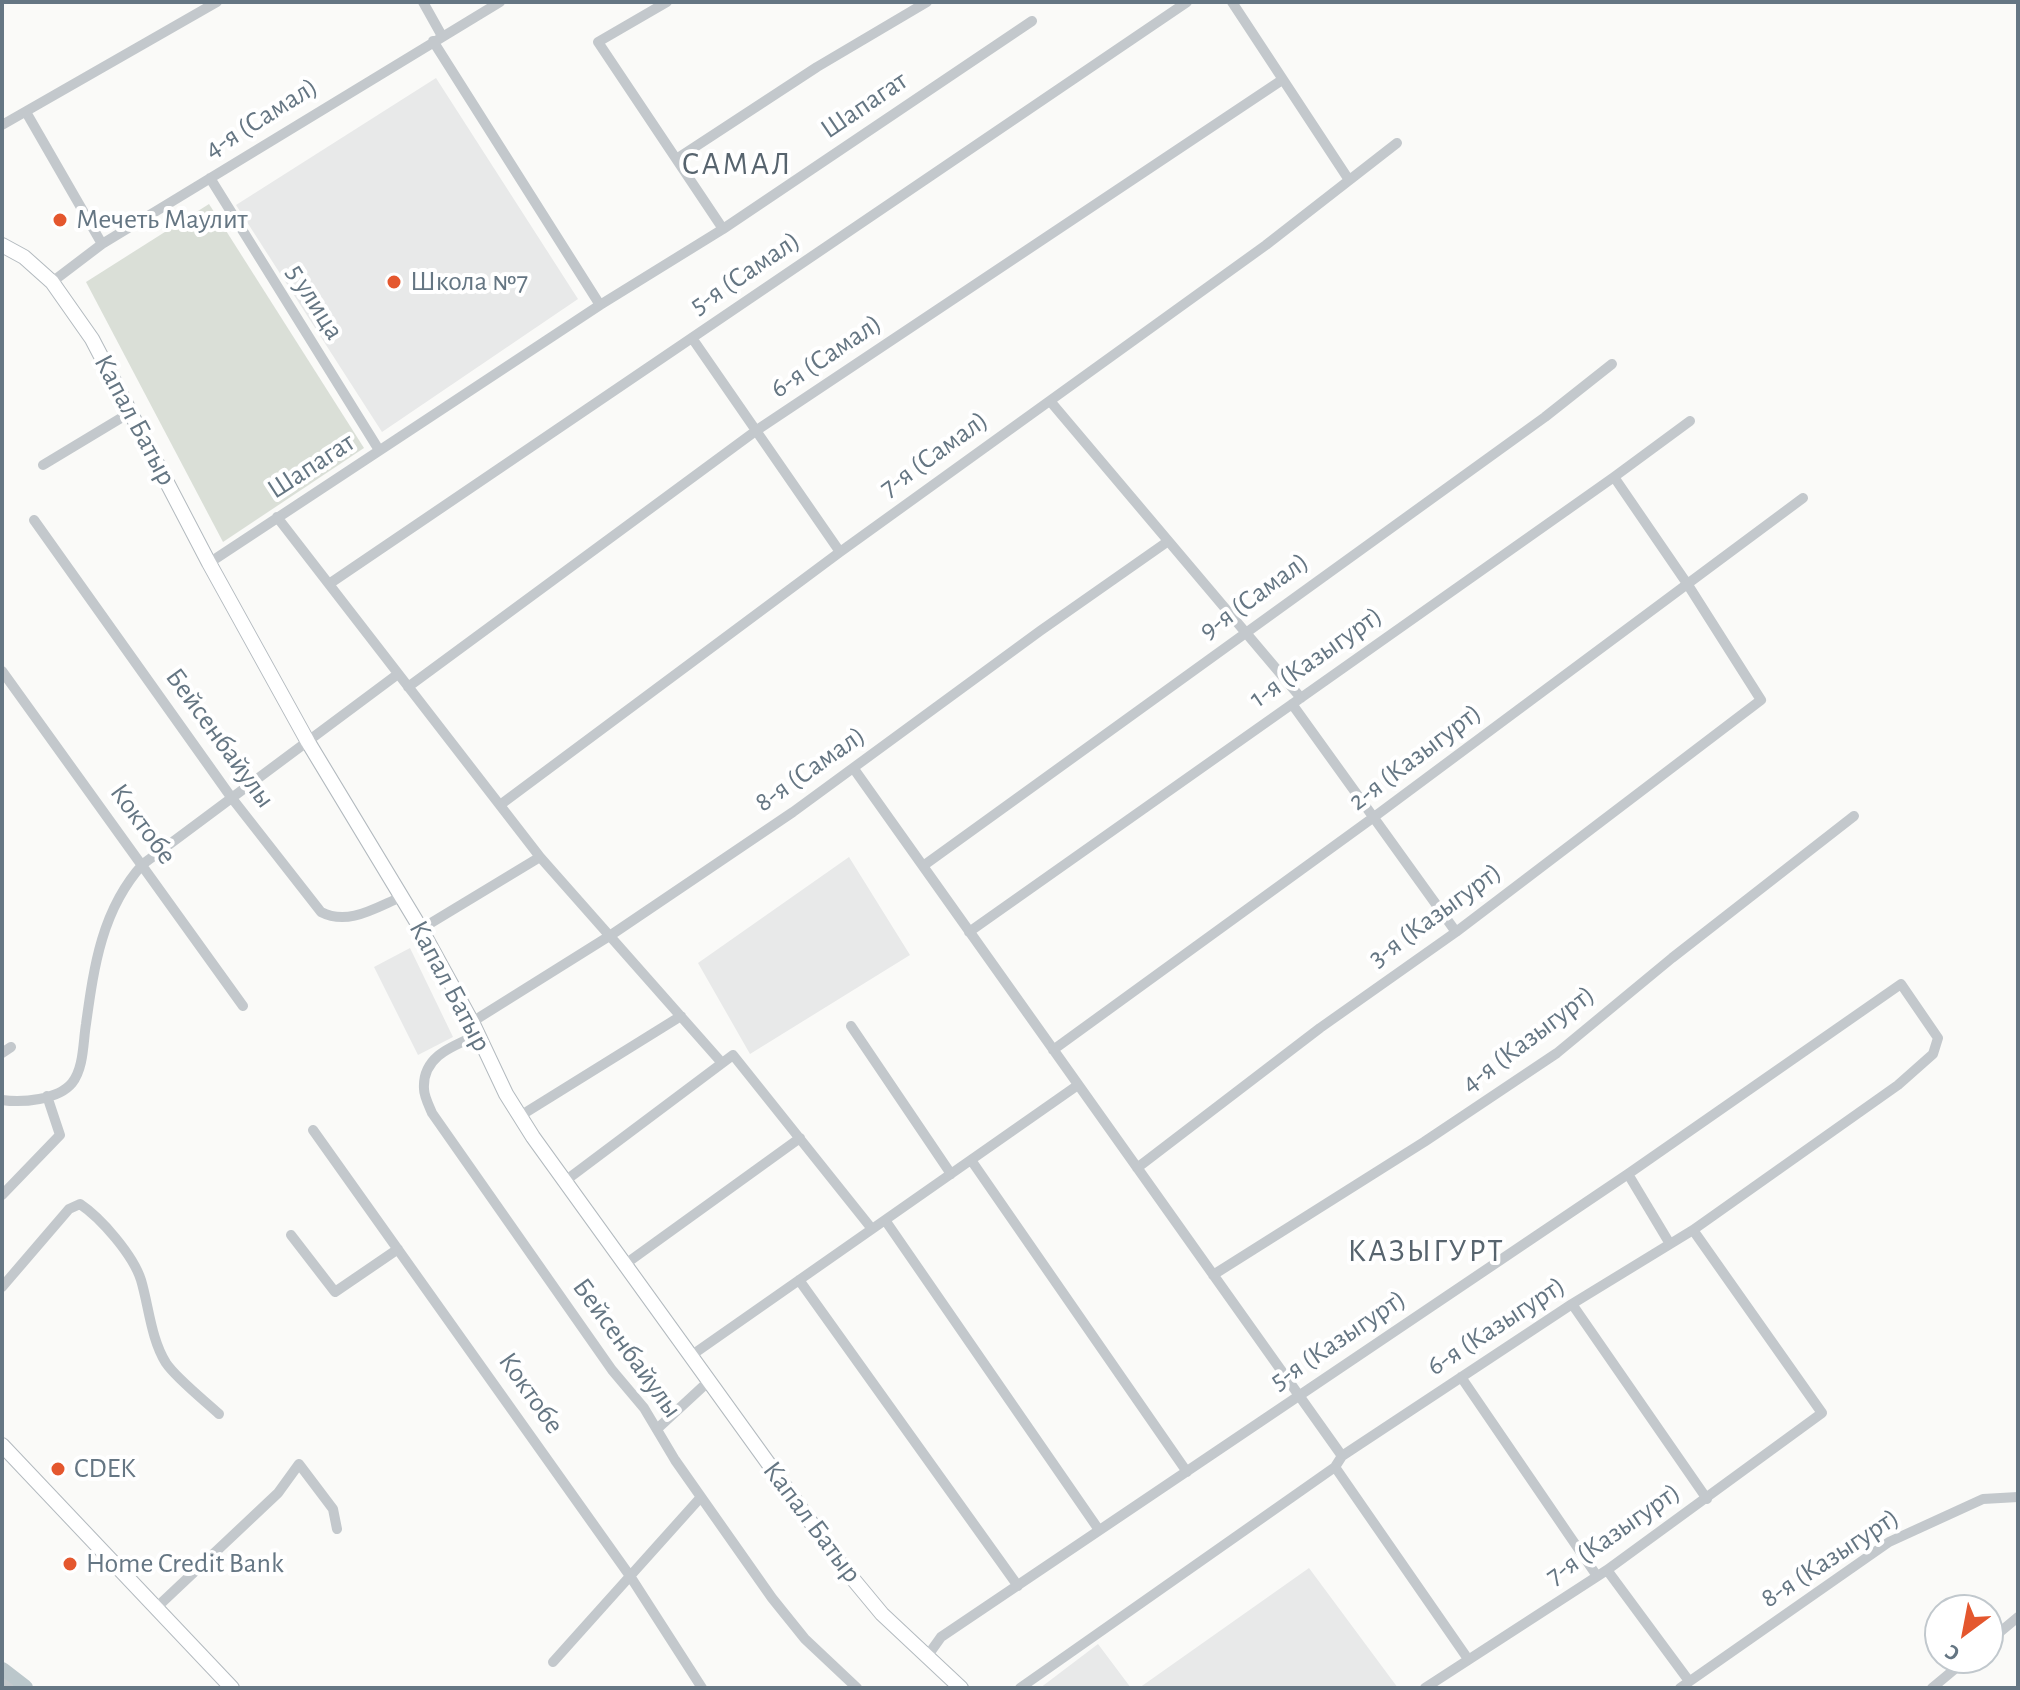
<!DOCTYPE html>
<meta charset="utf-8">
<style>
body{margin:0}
#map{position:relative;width:2020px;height:1690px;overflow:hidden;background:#fafaf8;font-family:"Alegreya Sans",sans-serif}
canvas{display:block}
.frame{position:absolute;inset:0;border:4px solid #657683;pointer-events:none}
.north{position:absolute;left:1924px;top:1594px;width:80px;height:80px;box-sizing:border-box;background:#fff;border:2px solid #c1c8cd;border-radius:50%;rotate:212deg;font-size:22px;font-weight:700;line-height:32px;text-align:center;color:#657683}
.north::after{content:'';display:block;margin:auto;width:28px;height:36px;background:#e4572e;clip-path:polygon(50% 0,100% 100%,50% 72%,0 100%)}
</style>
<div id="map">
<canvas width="2020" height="1690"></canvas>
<div class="frame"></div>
<div class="north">С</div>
</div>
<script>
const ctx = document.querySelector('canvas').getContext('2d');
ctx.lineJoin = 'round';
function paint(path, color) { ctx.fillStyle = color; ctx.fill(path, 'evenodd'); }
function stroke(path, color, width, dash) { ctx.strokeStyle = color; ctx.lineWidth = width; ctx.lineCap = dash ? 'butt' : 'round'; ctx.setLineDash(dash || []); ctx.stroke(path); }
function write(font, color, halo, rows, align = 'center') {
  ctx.font = font + ' "Alegreya Sans",sans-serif'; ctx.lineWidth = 8; ctx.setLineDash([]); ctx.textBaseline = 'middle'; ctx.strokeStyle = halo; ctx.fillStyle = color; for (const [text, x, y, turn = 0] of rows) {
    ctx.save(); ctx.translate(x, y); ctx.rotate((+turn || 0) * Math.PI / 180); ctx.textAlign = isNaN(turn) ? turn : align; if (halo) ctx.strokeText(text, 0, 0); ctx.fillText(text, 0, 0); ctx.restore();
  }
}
paint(new Path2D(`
 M436,78L578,299L382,432L236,205Z
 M849,857L910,955L750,1054L698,963Z
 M410,948L453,1037L418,1055L374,967Z
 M1309,1568L1398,1688H1139Z
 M1098,1644L1131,1688H1040Z`), '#e8e9e9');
paint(new Path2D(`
 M209,204L364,448L223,542L86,282Z`), '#dadfd7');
stroke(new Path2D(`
 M2,1671L24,1688`), '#bbc7cb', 18);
const secondary = new Path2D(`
 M2,245L24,257L52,282L92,339L209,563L308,742L421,929L472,1022L506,1094L533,1137L843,1567L882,1614L961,1688
 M2,1445L232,1688`);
stroke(secondary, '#b3babf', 16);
stroke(new Path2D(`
 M423,2L442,36
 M667,2L598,42L723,229
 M1232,2L1349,180
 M433,41L600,305
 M26,112L102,244
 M2,125L217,2
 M678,158L817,67L927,2
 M210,178L379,450
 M52,282L102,244L500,2
 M692,338L840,552
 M1050,401L1301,698
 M43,465L131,412
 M277,517L540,857L722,1063
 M34,520L231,797L321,912C348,926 375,908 401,897
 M209,563L600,305L723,229L1032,21
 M329,584L1187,2
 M2,671L243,1006
 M408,687L757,430L1282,80
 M1292,704L1456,932
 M854,769L1342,1456
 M500,805L840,552L1266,245L1397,143
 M923,866L1545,417L1612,364
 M421,929L540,857
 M969,932L1614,477L1690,421
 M472,1022L611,935L793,812L1040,631L1167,542
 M851,1026L951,1174
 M478,1035C453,1046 422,1056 424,1089C424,1096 429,1106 432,1113L612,1370L644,1408L675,1460L772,1598L805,1639L857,1688
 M1053,1050L1374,817L1803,498
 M2,1053L11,1047
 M2,1100C22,1103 58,1100 72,1083C84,1068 83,1042 86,1024C94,966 102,909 143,864L398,674
 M520,1116L681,1016
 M313,1130L630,1576L702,1688
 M971,1160L1187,1472
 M1137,1168L1320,1028L1456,932L1761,700L1688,585L1614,477
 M1628,1174L1670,1244
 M565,1181L733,1055L872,1229
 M2,1195L60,1135L47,1096
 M885,1220L1099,1530
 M291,1235L335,1292L398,1249
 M624,1265L800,1138
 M1213,1275L1424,1142L1557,1053L1672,958L1854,816
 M799,1280L1018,1586
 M2,1287L69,1209L80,1204C101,1218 133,1255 141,1280C149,1307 151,1339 166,1363C176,1378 205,1401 219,1414
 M1572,1304L1707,1499
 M692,1355L1078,1085
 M1461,1377L1597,1576
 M657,1429L710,1380
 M1335,1467L1468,1659
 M1607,1570L1689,1681
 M156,1608L278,1493L299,1464L333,1509L337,1529
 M1988,1642L2018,1617
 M926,1658L941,1637L1628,1174L1901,984L1938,1038L1933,1054L1898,1085L1693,1230L1572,1304L1342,1456L1335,1467L1020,1688
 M553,1662L701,1497
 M2,1683L9,1688
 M1425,1688L1607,1570L1822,1413L1693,1230
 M1680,1688L1889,1542L1983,1499L2018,1497
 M1932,1688L1968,1658`), '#c3c8cc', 10);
stroke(secondary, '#fff', 14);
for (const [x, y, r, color] of [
 [60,220,8,"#e4572e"],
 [394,282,8,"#e4572e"],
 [58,1469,8,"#e4572e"],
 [70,1564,8,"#e4572e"]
]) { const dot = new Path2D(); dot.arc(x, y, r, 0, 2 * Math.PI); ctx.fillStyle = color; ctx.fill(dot); stroke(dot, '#fff', 3); }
write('28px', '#657683', '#fff', [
 ["Шапагат",864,105,-34],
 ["4-я (Самал)",261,118,-32],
 ["5-я (Самал)",745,273,-34],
 ["5 улица",315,302,58],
 ["6-я (Самал)",826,356,-34],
 ["Капал Батыр",135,420,62],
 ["7-я (Самал)",934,454,-36],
 ["Шапагат",311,466,-33],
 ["9-я (Самал)",1254,596,-36],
 ["1-я (Казыгурт)",1316,657,-35],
 ["Бейсенбайулы",220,738,54],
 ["2-я (Казыгурт)",1415,757,-37],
 ["8-я (Самал)",810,769,-35],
 ["Коктобе",143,824,54],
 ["3-я (Казыгурт)",1435,915,-36],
 ["Капал Батыр",450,986,62],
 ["4-я (Казыгурт)",1528,1039,-37],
 ["6-я (Казыгурт)",1496,1326,-33],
 ["5-я (Казыгурт)",1338,1340,-34],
 ["Бейсенбайулы",627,1348,54],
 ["Коктобе",531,1393,55],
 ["Капал Батыр",812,1522,53],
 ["7-я (Казыгурт)",1613,1534,-35],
 ["8-я (Казыгурт)",1830,1558,-33]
]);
write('28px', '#657683', '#fff', [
 ["Мечеть Маулит",76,220],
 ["Школа №7",410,282],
 ["CDEK",74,1469],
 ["Home Credit Bank",86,1564]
], 'left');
ctx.letterSpacing = '2px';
write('32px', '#57646e', '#fff', [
 ["САМАЛ",737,164],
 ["КАЗЫГУРТ",1426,1251]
]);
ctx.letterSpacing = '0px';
</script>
